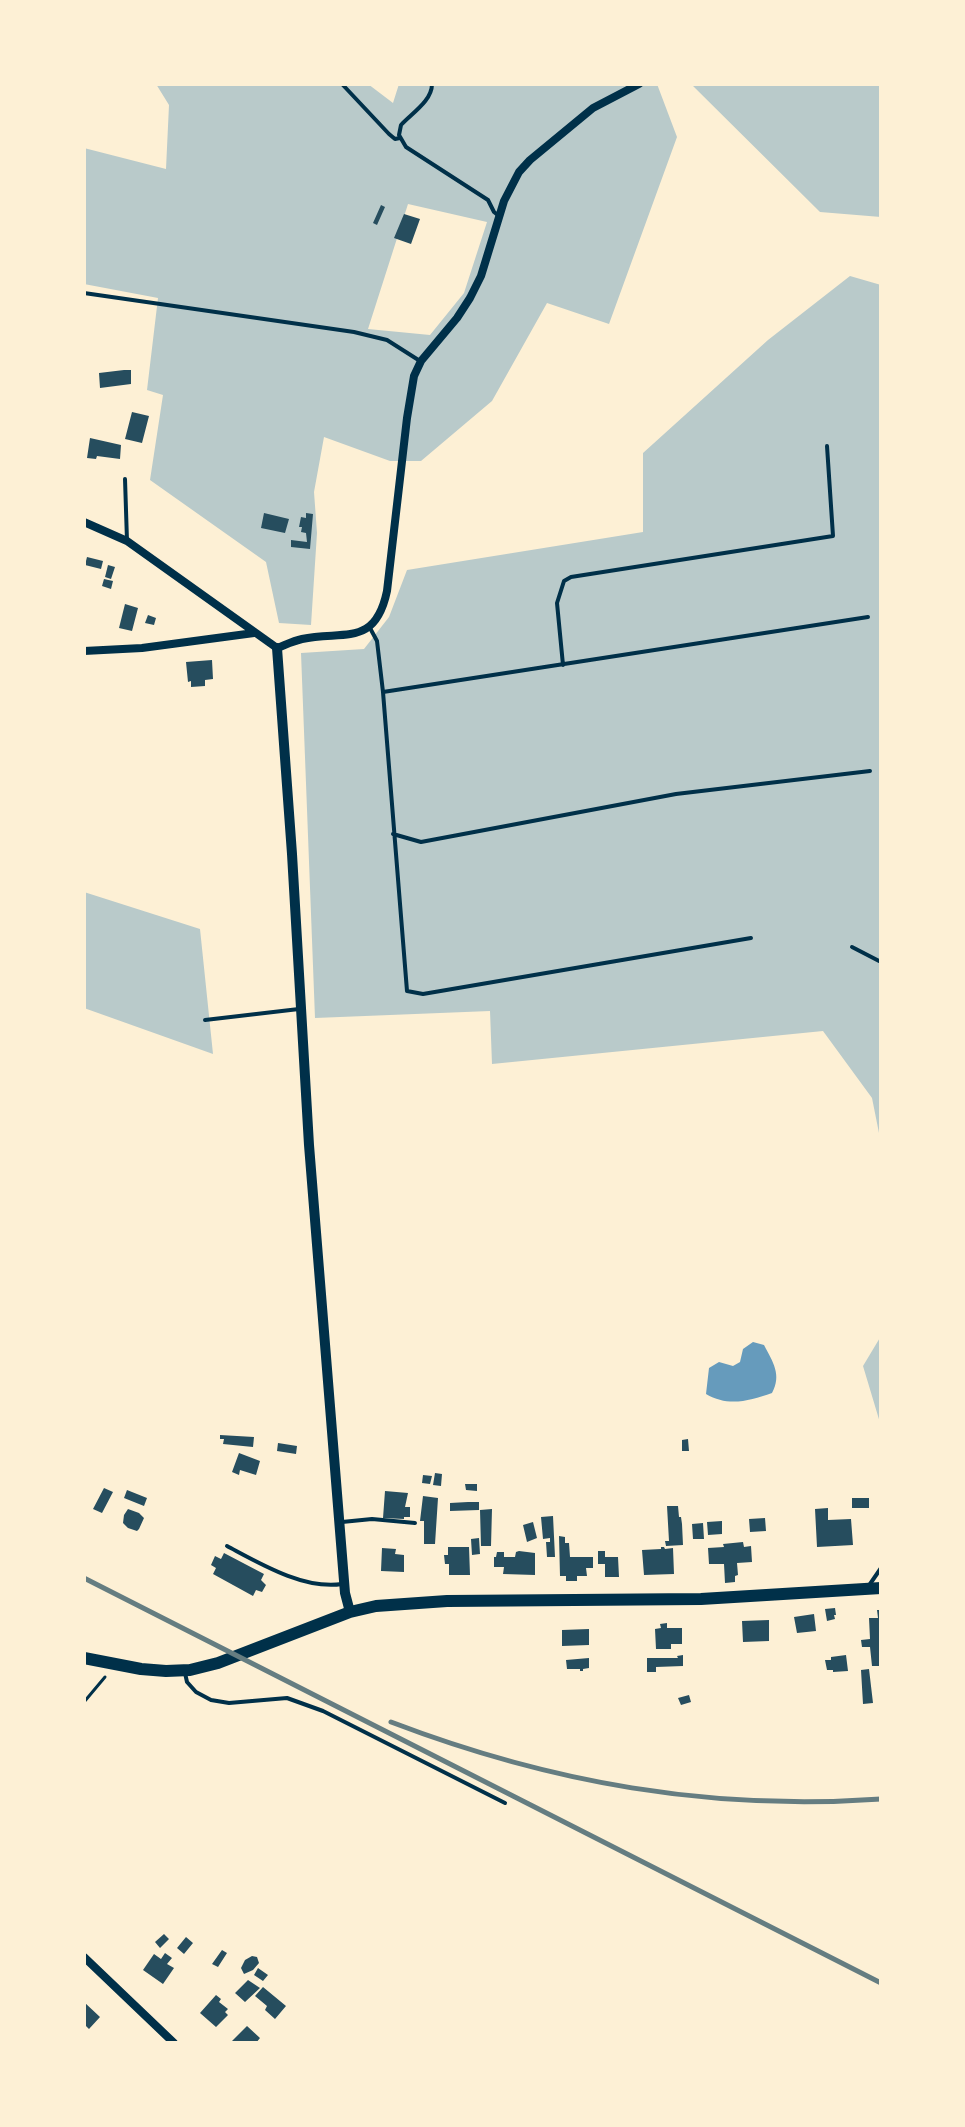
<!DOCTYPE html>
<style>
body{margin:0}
#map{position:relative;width:965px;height:2127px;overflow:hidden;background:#fdf0d5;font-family:Ubuntu,sans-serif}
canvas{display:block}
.frame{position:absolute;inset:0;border:86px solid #fdf0d5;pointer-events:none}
</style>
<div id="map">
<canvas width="965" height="2127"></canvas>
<div class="frame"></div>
</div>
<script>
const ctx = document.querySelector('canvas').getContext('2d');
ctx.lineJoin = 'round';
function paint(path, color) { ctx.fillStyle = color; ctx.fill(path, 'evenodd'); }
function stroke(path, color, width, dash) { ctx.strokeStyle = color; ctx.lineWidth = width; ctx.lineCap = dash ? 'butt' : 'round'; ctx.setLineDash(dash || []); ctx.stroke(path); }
paint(new Path2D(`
 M156,84H368L393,103L399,84H657L677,137L609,324L547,303L492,401L421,461H390L324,437L314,492L317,533L311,625L279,623L266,562L150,480L163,395L147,390L158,298L84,284V148L166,169L169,105ZM408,204L487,222L464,293L430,335L368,329Z
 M691,84H881V217L820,212Z
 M850,276L881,285V1143L872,1098L823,1031L492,1064L490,1011L315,1018L301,653L364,649L389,617L407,570L643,532V453L768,340Z
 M84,892L200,929L213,1054L84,1008Z
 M881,1336V1426L863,1366Z`), '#b9caca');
paint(new Path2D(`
 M753,1342L764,1345C773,1362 782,1375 772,1393C749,1401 728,1407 706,1394L709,1368L719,1362L733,1366L740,1362L743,1349Z`), '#669bbc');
paint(new Path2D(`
 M381,205L385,207L377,225L373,223Z
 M404,214L420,219L411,244L394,238Z
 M124,370H131V384L100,388L99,373Z
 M132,412L149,416L142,443L125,439Z
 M90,438L121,445L120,459L97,456L96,459L87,458Z
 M264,513L289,519L285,533L261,528Z
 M306,513L313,514L310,549L291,547V540L307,542L306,533L301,532L302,527H299L301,517L306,518Z
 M87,557L103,561L101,569L85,565Z
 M108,565L115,567L111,579L105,577Z
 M104,579L113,581L111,589L102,586Z
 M125,604L138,608L132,631L119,628Z
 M148,615L156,618L154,625L145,623Z
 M212,660L213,679L205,680V686L191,687V681L188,682L186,662Z
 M220,1435L254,1437L253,1447L223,1444L224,1439H220Z
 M688,1439L689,1451H682V1440Z
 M278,1443L297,1446L296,1454L277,1451Z
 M239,1453L260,1461L256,1475L240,1470L239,1475L232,1472Z
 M435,1473L442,1474L441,1486L433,1485Z
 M423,1475L432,1476L430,1484L422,1483Z
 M465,1484H477V1491L466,1490Z
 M104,1488L113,1492L102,1513L93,1509Z
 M127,1490L147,1498L144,1506L124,1498Z
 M385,1491L408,1493L405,1507H410V1517H404V1519L383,1518Z
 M423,1496L438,1498L435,1544H424V1521H420Z
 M852,1498H869V1508H852Z
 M468,1502H479V1510L450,1511V1503Z
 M667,1506H678L679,1517H681L682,1524L683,1545L666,1546L665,1541H669Z
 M828,1508V1520L851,1519L853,1545L817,1547L815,1509Z
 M128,1509L139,1513L144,1518L139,1529L137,1531L128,1528L123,1523L124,1515Z
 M492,1509L491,1546H481L480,1510Z
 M553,1516L555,1557H547L546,1542H550V1538L543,1539L541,1517Z
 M765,1518L766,1531L750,1532L749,1519Z
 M722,1521V1534L708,1535L707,1522Z
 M533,1522L537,1538L527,1542L523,1525Z
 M703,1523L704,1539H693L692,1524Z
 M559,1536L565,1537V1543H569L570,1557H593V1568H586L587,1576H577V1581H566V1576H560Z
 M479,1538L480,1554L472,1555L471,1539Z
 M743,1542L744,1547L751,1546L752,1562L737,1563L738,1575L735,1576V1582L725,1583L724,1564H709L708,1548L724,1547L723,1544Z
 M448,1547H469L470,1575H449V1564H445L444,1555H448Z
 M661,1547H664L665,1549L673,1548L674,1574L644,1575L642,1550L661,1549Z
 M382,1548L396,1549L395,1554L404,1555V1572L381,1571Z
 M519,1551L535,1553V1575L503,1574L504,1567H494V1557H496L497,1552H504V1557H515L516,1552Z
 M598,1551H605V1557H618L619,1577H605V1564H598Z
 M224,1553L264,1574L261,1580L266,1585L262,1592L256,1590L253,1596L213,1574L216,1568L211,1565L215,1556L221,1559Z
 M835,1608L836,1615H834L835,1619L827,1621L825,1609Z
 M877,1610H881V1666H872L870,1647H862L861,1640L870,1639L869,1618H878Z
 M814,1614L816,1631L797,1633L794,1617Z
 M769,1620V1641L743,1642L742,1621Z
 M667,1623V1628H682V1644H671V1649H656L655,1629L661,1628L660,1624Z
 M589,1629V1645L562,1646V1630Z
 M683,1655V1666L656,1667V1672H647V1658H678L677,1656Z
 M846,1655L848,1671L833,1672V1670H827L825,1660H831V1657Z
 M589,1658V1668L583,1669V1671H580V1669H567L566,1660Z
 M869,1669L873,1703L863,1704L861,1670Z
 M689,1695L691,1702L681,1705L678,1698Z
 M164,1934L169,1939L160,1948L155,1942Z
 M186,1937L193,1943L184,1954L177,1948Z
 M222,1950L227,1953L218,1967L212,1964Z
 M165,1953L172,1958L167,1964L174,1968L163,1984L143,1970L154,1954L161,1959Z
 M252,1956L257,1957L259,1963L253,1970L244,1974L241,1968L245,1960Z
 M258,1968L268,1975L263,1981L254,1975Z
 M248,1980L260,1988L245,2002L235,1993Z
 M263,1987L286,2006L275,2019L265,2010L267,2006L255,1996Z
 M216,1995L221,1999L219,2002L228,2009L225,2012L228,2015L216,2027L200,2013Z
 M84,2002L100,2017L89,2029L84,2024Z
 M247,2026L260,2038L256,2043H230Z`), '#264d5e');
stroke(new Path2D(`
 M84,1702L105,1677`), '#003049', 3);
stroke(new Path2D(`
 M342,84L389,134L395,139L400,138
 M432,84C432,101 412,113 401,125L399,135L406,147L488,200L494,212L499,216
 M84,293L354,332L387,340L420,361
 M125,479L127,541
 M370,628L377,641L383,692L407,991L423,994L751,938
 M563,665L557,603L564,581L571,577L833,536L827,446
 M383,692L868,617
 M393,834L421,842L676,794L870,771
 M852,947L881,962
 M205,1020L299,1009
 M342,1522L372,1519L415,1523
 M227,1546C259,1563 304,1590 342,1584
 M870,1584L881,1568
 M185,1673L187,1682L196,1692L211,1700L229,1703L287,1698L323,1711L505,1803`), '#003049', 4);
stroke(new Path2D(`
 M84,522L127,541L277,648C285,645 293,641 302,639C343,630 375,648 387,591L407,418L414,376L421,361L457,318L470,298L481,276L504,201L519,172L530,160L593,108L639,84
 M84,651L142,648L254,633
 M84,1957L174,2043`), '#003049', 8);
stroke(new Path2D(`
 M277,648L292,854L309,1145L345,1593L350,1612`), '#003049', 10);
stroke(new Path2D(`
 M84,1658L141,1669L166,1671L190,1670L218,1663L350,1612L376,1606L447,1601L701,1599L881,1588`), '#003049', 12);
stroke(new Path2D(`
 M84,1578L881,1983
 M391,1722C551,1783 710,1811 881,1799`), '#657d81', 5);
</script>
